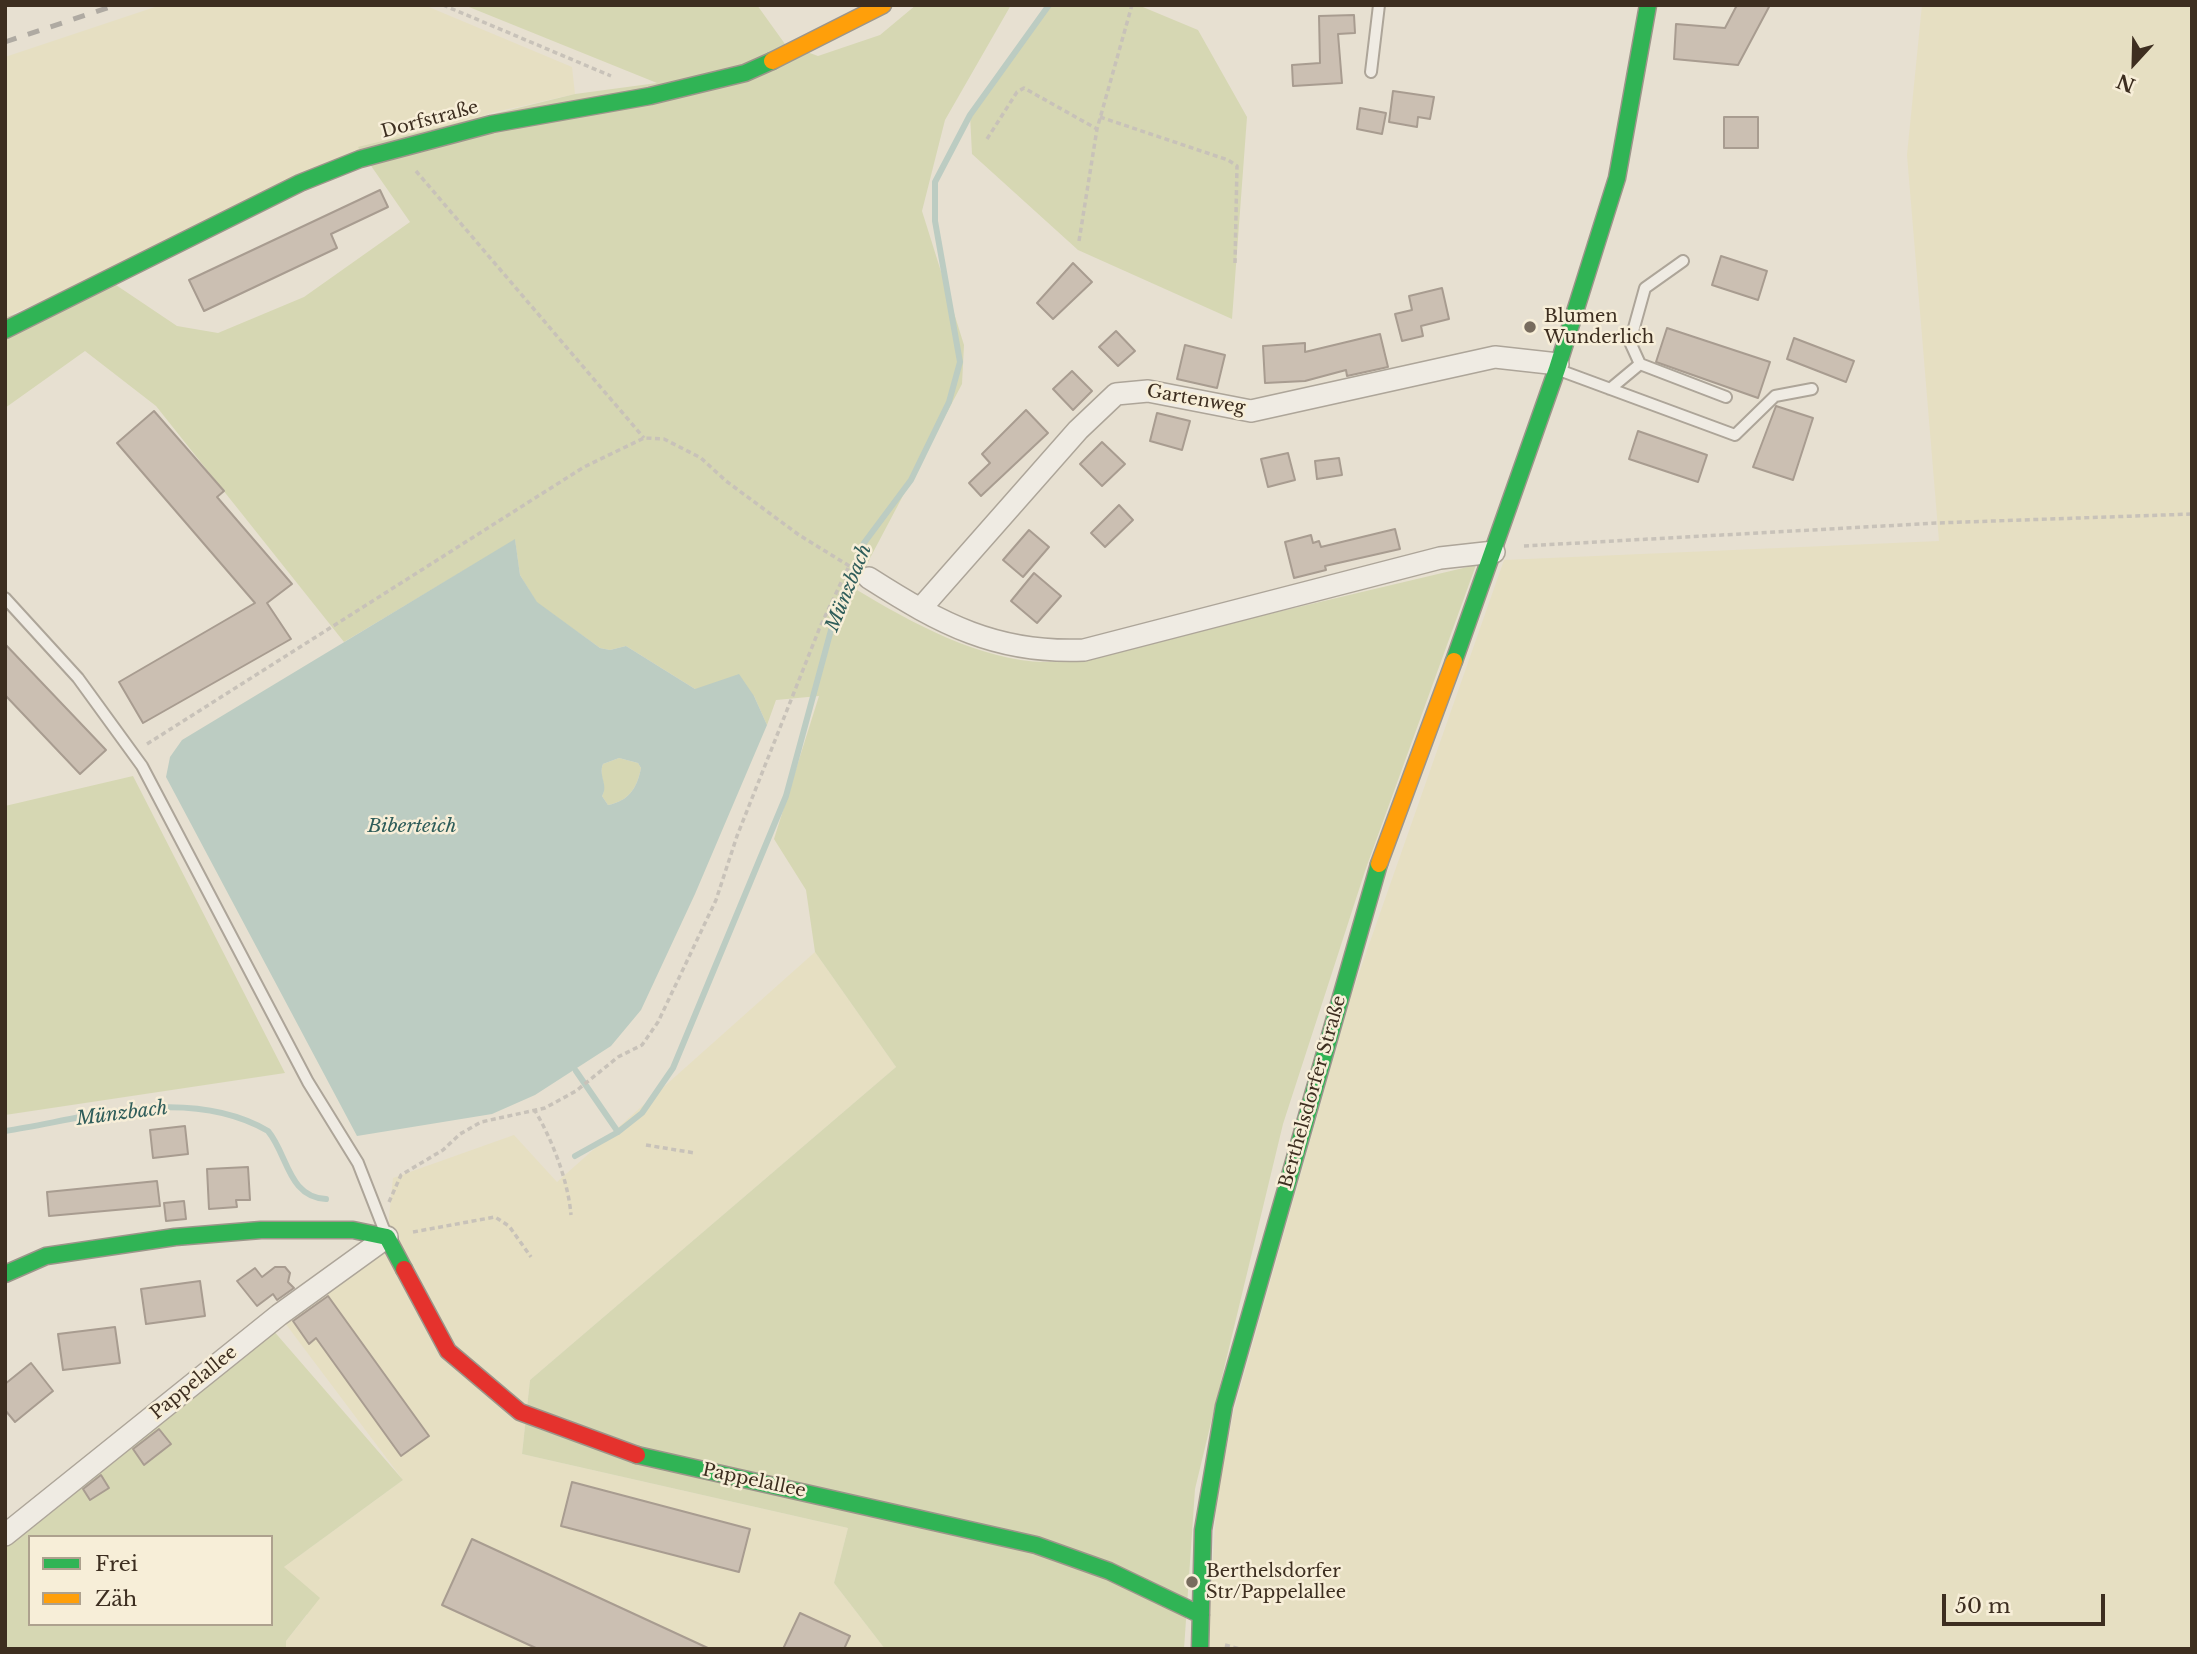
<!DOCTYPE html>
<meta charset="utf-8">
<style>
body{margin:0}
#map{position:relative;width:2197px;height:1654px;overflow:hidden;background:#e7e0d1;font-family:"Libre Baskerville",serif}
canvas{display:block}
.frame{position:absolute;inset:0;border:7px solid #3d2e20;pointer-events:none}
.legend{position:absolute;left:28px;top:1535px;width:245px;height:91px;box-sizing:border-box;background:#f7eed8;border:2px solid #ada18e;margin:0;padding:9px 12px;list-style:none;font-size:21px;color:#3d2e20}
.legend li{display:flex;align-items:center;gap:14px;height:35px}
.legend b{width:35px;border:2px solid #ada18e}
.north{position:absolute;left:2099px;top:28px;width:70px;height:70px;-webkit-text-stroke:5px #f7eed8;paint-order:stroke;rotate:202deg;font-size:19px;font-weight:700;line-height:28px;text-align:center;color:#3d2e20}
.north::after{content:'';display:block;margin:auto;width:24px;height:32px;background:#3d2e20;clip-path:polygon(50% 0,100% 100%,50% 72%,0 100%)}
.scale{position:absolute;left:1942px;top:1594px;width:163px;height:32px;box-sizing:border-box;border:4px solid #3d2e20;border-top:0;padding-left:9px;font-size:21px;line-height:24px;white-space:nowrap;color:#3d2e20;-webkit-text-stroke:5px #f7eed8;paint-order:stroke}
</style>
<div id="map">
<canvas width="2197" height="1654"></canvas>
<div class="frame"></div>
<ul class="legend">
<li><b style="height:9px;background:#30b455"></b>Frei</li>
<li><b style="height:9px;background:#ff9f0a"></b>Zäh</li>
</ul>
<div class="north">N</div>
<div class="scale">50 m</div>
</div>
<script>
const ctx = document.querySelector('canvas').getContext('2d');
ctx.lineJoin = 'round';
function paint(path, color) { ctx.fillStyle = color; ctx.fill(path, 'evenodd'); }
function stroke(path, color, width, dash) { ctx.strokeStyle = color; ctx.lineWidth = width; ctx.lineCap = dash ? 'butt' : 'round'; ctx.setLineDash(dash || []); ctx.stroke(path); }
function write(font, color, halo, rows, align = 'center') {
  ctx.font = font + ' "Libre Baskerville",serif'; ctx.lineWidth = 5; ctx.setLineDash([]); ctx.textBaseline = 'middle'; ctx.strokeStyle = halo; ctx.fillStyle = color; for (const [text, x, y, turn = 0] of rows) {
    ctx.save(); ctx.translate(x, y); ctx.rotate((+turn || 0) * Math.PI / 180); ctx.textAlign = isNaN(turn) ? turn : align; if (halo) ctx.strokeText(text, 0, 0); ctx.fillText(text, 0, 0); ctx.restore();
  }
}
paint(new Path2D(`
 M161,5H424L572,67L575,94L491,113L5,317V57Z
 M1922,5H2192V1649H1207L1217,1496L1234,1410L1352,993L1504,560L1939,541L1907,155Z
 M815,952L896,1067L530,1380L522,1454L848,1528L834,1583L885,1649H286V1641L307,1615L284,1567L403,1480L279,1315L387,1237L393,1178L514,1135L557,1182Z`), '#e6dfc2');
paint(new Path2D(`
 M464,5H757L785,44L818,56L880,35L916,5H1011L945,120L922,211L964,345L962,384L869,560L857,590C910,622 981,661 1045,662C1058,662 1071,659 1083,658L1476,565L1365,871L1283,1124L1195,1489L1184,1649H885L834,1583L848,1528L522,1454L530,1380L896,1067L815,952L806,890L774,839L819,696L776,700L767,725L754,696L695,689L626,646L610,650L600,648L537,603L520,575L515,540L344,642L156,406L85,351L5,408V317L116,285L177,326L218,333L304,297L410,222L358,147L575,94L657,83Z
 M1049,5H1138L1198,30L1247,117L1232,319L1078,250L972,154L970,115Z
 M619,758L638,763L641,768C637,788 629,801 608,805L602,796C608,786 598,776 603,764Z
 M133,776L285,1073L5,1115V806Z
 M272,1329L403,1480L284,1567L320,1598L286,1641V1649H5V1543ZM30,1537H271V1624H30Z`), '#d6d7b3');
paint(new Path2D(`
 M515,539L520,575L537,602L600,648L610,650L626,646L695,689L739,674L754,696L767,725L695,894L641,1010L611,1046L535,1095L492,1114L357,1136L166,777L170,757L182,740ZM619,758L638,763L641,768C637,788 629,801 608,805L602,796C609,785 598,776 603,764Z`), '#bcccc2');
stroke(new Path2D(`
 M576,1071L618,1132
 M5,1131C89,1118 188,1085 268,1131C288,1155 288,1197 326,1199
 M575,1156L618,1132L642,1113L673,1068L786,796L837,608L864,543L911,480L949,402L960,362L935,221V182L970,115L1049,5`), '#bcccc2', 6);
const building = new Path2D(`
 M1737,5H1770L1738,65L1674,59L1676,24L1725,28Z
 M1354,15L1355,33L1338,34L1342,83L1293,86L1292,65L1320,63L1319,16Z
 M1393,91L1434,97L1430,119L1418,117L1417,127L1389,122Z
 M1360,108L1386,113L1382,134L1357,129Z
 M1724,117H1758V148H1724Z
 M380,190L388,207L331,234L337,248L204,311L189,280Z
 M1721,256L1767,271L1758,300L1712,285Z
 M1073,263L1092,282L1053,319L1037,303Z
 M1442,288L1449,319L1421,326L1423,336L1402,341L1395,314L1412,310L1409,296Z
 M1667,328L1770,362L1758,398L1656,362Z
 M1116,331L1135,351L1118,366L1099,347Z
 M1380,334L1388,367L1347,376L1346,370L1305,381L1265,383L1263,346L1305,343V352Z
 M1794,338L1854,361L1846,382L1787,359Z
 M1185,345L1225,355L1217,388L1177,379Z
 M1072,371L1092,391L1073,410L1053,389Z
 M1776,406L1813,418L1793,480L1753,467Z
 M1026,410L1048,433L981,496L969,483L990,463L982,454Z
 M154,411L224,491L217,497L292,584L267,603L291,639L143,723L119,682L255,603L117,443Z
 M1157,413L1190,421L1182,450L1150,441Z
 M1638,431L1707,455L1698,482L1629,459Z
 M1102,442L1125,464L1102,486L1080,464Z
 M1288,453L1295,480L1268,487L1261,459Z
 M1339,458L1342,475L1317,479L1315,461Z
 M1119,505L1133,520L1105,547L1091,533Z
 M1395,529L1400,549L1325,566L1326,570L1294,578L1285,542L1311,535L1313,543L1319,541L1321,547Z
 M1029,530L1049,547L1023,577L1003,560Z
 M1034,573L1061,596L1037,623L1011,601Z
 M5,644L106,750L80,774L5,695Z
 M185,1126L188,1154L153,1158L150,1130Z
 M248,1167L250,1200H236L237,1207L209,1209L207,1169Z
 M157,1181L160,1206L49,1216L47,1192Z
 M184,1201L186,1219L166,1221L164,1203Z
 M275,1267H285L290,1273L288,1282L294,1288L277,1300L273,1294L257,1306L237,1281L255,1268L262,1277Z
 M200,1281L205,1316L146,1324L141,1289Z
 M328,1296L429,1436L401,1456L316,1338L309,1344L293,1321Z
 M115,1327L120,1363L63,1370L58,1334Z
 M31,1363L53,1391L15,1422L5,1410V1384Z
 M159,1429L171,1444L144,1465L133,1449Z
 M101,1475L109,1488L90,1500L83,1489Z
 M572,1482L750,1529L739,1572L561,1526Z
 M472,1539L710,1649H538L442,1605Z
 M800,1613L850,1636L844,1649H783Z`);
paint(building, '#cbbfb2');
stroke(building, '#a89c90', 2);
const lane = new Path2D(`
 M1371,72L1379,5
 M1640,364L1630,342L1645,288L1683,261
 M1559,370L1735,435L1775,396L1812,389
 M1610,389L1640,364L1726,397
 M5,598L78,678L142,766L308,1082L358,1163L385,1232`);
const street = new Path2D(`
 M869,578C941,624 997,654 1084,650L1440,558L1494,552
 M922,607L1078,430L1116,394L1148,391L1251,411L1495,357L1558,364
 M5,1535L279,1315L387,1237`);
const fast = new Path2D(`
 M5,330L300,183L360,159L492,124L650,96L745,73L772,61
 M1454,661L1557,369L1617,178L1648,5
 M5,1274L46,1256L175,1237L261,1230H353L387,1237L404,1269
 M637,1455L1036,1545L1109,1571L1201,1615
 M1200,1649L1203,1530L1224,1406L1379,864`);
const slow = new Path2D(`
 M772,61L883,5
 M1379,864L1454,661`);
const jam = new Path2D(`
 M404,1269L448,1351L520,1412L637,1455`);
stroke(lane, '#ada599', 14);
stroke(street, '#ada599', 24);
stroke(fast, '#9c958a', 19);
stroke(slow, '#9c958a', 19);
stroke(jam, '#9c958a', 19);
stroke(new Path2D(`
 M443,5L611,76
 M1100,117L1228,160L1237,166L1235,263
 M987,139L1017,92L1024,88L1097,129
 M416,171L644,438
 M1079,241L1097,129L1132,5
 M1524,546L1937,523L2192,514
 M147,744L584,467L644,438L664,439L701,458L726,481L799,535L851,567
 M534,1109C552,1139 568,1180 571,1215
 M646,1145L695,1153
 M389,1202L401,1175L443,1150L460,1134L481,1122L545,1108L576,1091L618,1057L642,1045L658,1022L716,900L737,836L820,627L848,568
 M413,1232L495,1217L509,1226L531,1257
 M1225,1645L1240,1649`), '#c8c2b9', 3.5, [5, 3.5]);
stroke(lane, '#efebe3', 10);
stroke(street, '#efebe3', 21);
stroke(fast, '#30b455', 16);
stroke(slow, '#ff9f0a', 16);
stroke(jam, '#e5322d', 16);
stroke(new Path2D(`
 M5,42L116,5`), '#afaaa2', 5, [12, 12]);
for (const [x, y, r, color] of [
 [1530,327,7,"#786c5e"],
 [1192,1582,7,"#786c5e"]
]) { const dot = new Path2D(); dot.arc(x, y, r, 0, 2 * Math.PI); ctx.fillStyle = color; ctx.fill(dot); stroke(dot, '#f7eed8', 2.5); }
write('18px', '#3d2e20', '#f7eed8', [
 ["Dorfstraße",430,120,-15],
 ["Gartenweg",1196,400,10],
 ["Berthelsdorfer Straße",1313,1092,-74],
 ["Pappelallee",194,1383,-39],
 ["Pappelallee",754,1481,12]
]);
write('18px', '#3d2e20', '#f7eed8', [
 ["Blumen",1544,317],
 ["Wunderlich",1544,338],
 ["Berthelsdorfer",1206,1572],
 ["Str/Pappelallee",1206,1593]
], 'left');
write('italic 19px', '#2f5d5a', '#f7eed8', [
 ["Münzbach",849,588,-68],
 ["Biberteich",412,827],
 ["Münzbach",122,1114,-7]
]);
</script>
